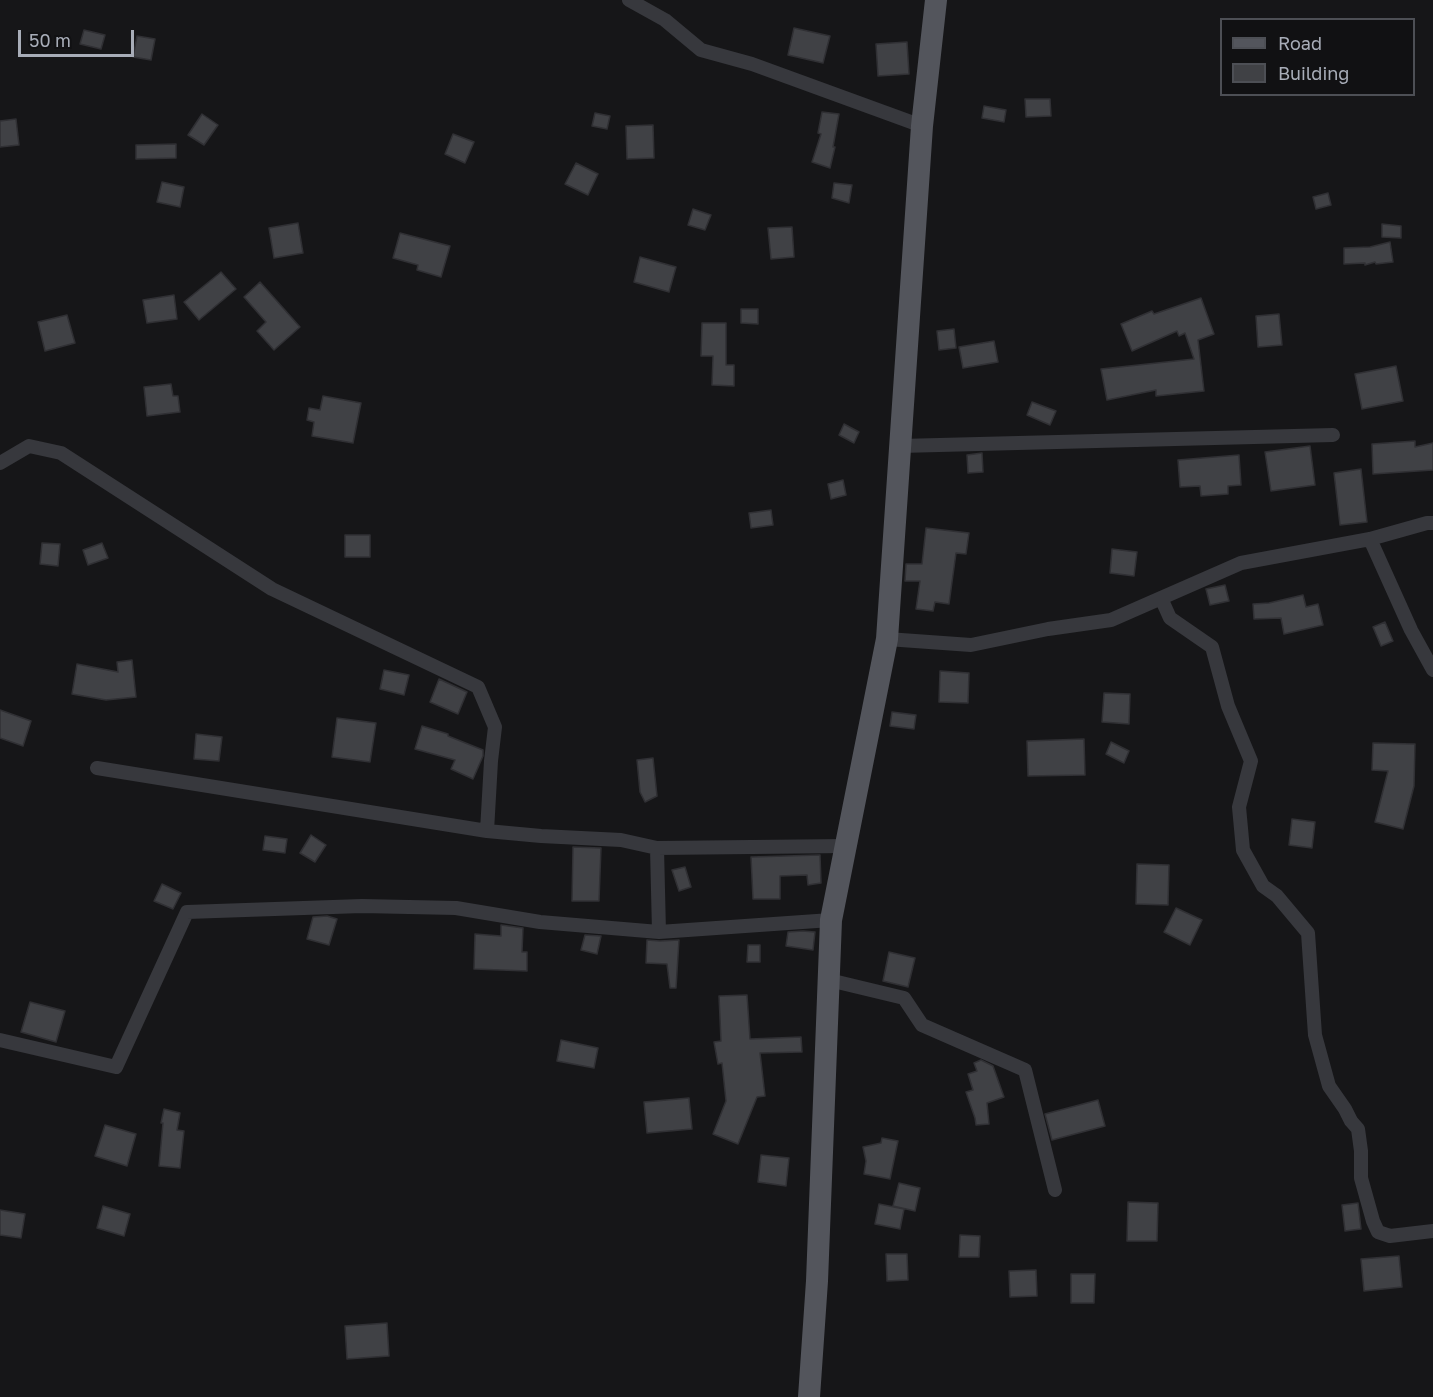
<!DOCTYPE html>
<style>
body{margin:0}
#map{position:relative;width:1433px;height:1397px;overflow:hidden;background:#161618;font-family:"Golos Text",sans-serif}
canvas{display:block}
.legend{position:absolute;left:1220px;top:18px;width:195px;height:78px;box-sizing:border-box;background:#111113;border:2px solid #4d4f55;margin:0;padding:8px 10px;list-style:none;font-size:18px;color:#a8adb8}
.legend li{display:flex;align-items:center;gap:12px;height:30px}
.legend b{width:30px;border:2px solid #4d4f55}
.scale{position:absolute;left:18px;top:30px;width:116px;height:27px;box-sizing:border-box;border:3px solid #a8adb8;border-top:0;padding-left:8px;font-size:18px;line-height:21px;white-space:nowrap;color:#a8adb8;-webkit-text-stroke:4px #111113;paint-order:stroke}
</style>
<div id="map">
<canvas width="1433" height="1397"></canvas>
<ul class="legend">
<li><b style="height:8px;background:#53555c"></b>Road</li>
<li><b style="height:16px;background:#404145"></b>Building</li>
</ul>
<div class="scale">50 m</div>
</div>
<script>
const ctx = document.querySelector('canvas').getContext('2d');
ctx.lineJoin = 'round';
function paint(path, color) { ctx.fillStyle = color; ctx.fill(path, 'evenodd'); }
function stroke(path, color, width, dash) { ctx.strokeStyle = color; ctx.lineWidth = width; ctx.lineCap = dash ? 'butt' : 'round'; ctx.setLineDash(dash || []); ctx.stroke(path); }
const building = new Path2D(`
 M794,28L830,36L823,63L788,55Z
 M84,30L105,35L101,49L80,44Z
 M137,36L155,39L151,60L133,57Z
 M907,42L909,74L878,76L876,44Z
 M1025,99H1050L1051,116L1026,117Z
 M984,106L1006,110L1004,122L982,118Z
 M822,112L839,114L833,147H835L830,168L812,162L821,134L818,133Z
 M595,113L610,116L607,129L592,126Z
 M202,114L218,125L204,145L188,135Z
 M16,119L19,145L0,147V121Z
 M653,125L654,158L627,159L626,126Z
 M453,134L474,142L465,163L445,154Z
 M176,144V158L136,159V145Z
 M576,163L598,174L588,195L565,184Z
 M162,182L184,187L180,207L157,202Z
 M834,183L852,185L849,203L832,198Z
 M1328,193L1331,205L1316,209L1313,197Z
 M693,209L711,215L705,230L688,225Z
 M298,223L303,253L274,258L269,228Z
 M1382,224L1401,226V238L1382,237Z
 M792,227L794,257L771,259L768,228Z
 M400,233L450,246L441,277L417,270L418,265L393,258Z
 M1390,242L1393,262L1376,264L1375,262L1365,265V263L1344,264V248L1370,247Z
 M640,257L676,267L669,292L634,282Z
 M221,272L236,289L199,320L184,302Z
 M260,282L300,327L274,350L257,331L266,322L244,297Z
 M174,295L177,319L147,323L143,300Z
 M1201,298L1214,334L1198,340L1204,391L1156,396V390L1107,400L1101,369L1194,359L1185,333L1179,336L1177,331L1132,351L1121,324L1152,311L1154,314Z
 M741,309H758V324L741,323Z
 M1279,314L1282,345L1258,347L1256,316Z
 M67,315L75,343L45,351L38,322Z
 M702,323H726V365H734V386L712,385L713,356H701Z
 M954,329L956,348L939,350L937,331Z
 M994,341L998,362L963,368L959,347Z
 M1396,366L1403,401L1362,409L1355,374Z
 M171,384L173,396H178L180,412L147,416L144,387Z
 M323,396L361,403L353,443L312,436L314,422L307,420L309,408L320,410Z
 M1032,402L1056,411L1050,425L1027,415Z
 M844,424L859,432L854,443L839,435Z
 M1415,441V447L1433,443V470L1373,474L1372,444Z
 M1310,446L1315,485L1271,491L1265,452Z
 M982,453L983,472L968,473L967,455Z
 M1239,455L1241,485L1228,486V494L1201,496L1200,486L1180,487L1178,460Z
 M1361,469L1367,522L1340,525L1334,473Z
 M843,480L846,495L831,499L828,484Z
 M771,510L773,525L751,528L749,513Z
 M926,528L969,533L966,554L956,553L949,604L935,602L933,611L916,609L920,581H905L906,564H922Z
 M345,535H370V557H345Z
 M42,543L60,544L58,566L40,564Z
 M102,543L108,558L88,565L83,550Z
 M1112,549L1137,552L1134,576L1110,573Z
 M1225,585L1229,601L1210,605L1206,589Z
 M1303,595L1306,607L1318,604L1323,625L1284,634L1281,618L1254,619L1253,604L1269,603Z
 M1385,622L1393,641L1381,646L1373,627Z
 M132,660L136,697L106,700L72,694L77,664L118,672L117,662Z
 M384,670L409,675L404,695L380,689Z
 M940,671L969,673L968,703L939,702Z
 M439,679L467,692L458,714L430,702Z
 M1104,693L1130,694L1129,724L1102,722Z
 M0,710L31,721L23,746L0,738Z
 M892,712L916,715L914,729L890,726Z
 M337,718L376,723L370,762L332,757Z
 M422,726L448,734V736L483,750V756L473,779L451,769L455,760L415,749Z
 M196,734L222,737L219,761L194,759Z
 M1084,739L1085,775L1028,776L1027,741Z
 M1111,742L1129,751L1124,763L1106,754Z
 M1373,743L1415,744L1414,786L1403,829L1375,822L1388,771L1372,770Z
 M653,758L657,796L645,802L640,792L637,760Z
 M1292,819L1315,822L1312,848L1289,845Z
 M311,835L326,845L315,862L300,853Z
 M265,836L287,839L285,853L263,850Z
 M573,847L601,848L599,901H572Z
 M820,855L821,883L808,885L807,875L780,876V899H753L751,857Z
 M1137,864L1169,865L1168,905L1136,904Z
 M685,867L691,887L679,891L672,870Z
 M162,884L181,893L173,909L154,901Z
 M1176,908L1202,920L1190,945L1164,932Z
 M327,916L337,919L329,945L307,939L313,917Z
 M501,925L523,928L522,952H527V971L474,969L475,934L501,936Z
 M803,931L815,932L813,950L786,946L788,932Z
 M585,935L601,936L597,954L581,950Z
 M647,940L660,941L679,940L676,988H670L667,964L646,963Z
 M748,945H760V962H747Z
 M889,952L915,958L908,987L883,981Z
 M747,995L750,1039L801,1037L802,1052L760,1053L765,1096L757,1097L738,1144L713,1134L726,1101L722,1063L718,1064L714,1042L721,1041L719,996Z
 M30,1002L65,1011L56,1042L21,1032Z
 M561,1040L598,1048L594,1068L557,1061Z
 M981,1060L993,1066L1004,1097L987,1103L989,1124L976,1125L975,1118L966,1092L973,1090L968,1074L977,1071L974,1063Z
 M689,1098L692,1129L647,1133L644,1102Z
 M1098,1100L1105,1126L1052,1140L1045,1114Z
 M164,1109L180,1113L177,1130L184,1131L180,1168L159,1166L163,1123H161Z
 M105,1125L136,1134L127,1166L95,1156Z
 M882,1138L898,1141L890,1179L864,1174L866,1161L863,1147L881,1143Z
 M761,1155L789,1158L786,1186L758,1182Z
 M899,1183L920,1188L915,1211L893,1206Z
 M1128,1202L1158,1203L1157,1241H1127Z
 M1358,1203L1361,1229L1345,1231L1342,1205Z
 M879,1204L904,1209L900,1229L875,1224Z
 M103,1206L130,1214L124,1236L97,1228Z
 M0,1210L25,1214L21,1238L0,1235Z
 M960,1235L980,1236L979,1257H959Z
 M886,1254H907L908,1280L887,1281Z
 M1399,1256L1402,1287L1364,1291L1361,1259Z
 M1036,1270L1037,1296L1010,1297L1009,1271Z
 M1071,1274H1095L1094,1303H1071Z
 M387,1323L389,1356L347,1359L345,1326Z`);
paint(building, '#404145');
stroke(building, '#303034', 1.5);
stroke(new Path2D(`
 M629,0L665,20L701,50L752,64L922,126
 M900,446L1333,435
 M0,463L29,446L61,453L272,589L478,687L495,727L491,761L487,831L541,836L621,840L657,848L659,932
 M1370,539L1411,630L1433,670
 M1161,598L1170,618L1212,647L1228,706L1251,761L1239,807L1243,850L1263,886L1277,896L1308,933L1315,1035L1329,1086L1345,1109L1351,1121L1358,1129L1361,1151V1178L1373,1221L1378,1232L1390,1236L1433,1231
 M887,639L971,645L1048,629L1111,620L1241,563L1370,539L1427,523H1433
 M97,768L487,831
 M657,848L846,846
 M829,980L904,998L922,1025L1025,1070L1055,1190
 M0,1040L116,1067L187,912L362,906L456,908L540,922L659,932L831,920`), '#37383d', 14);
stroke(new Path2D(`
 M809,1397L817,1281L831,920L887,639L922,126L936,0`), '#53555c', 22);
</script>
